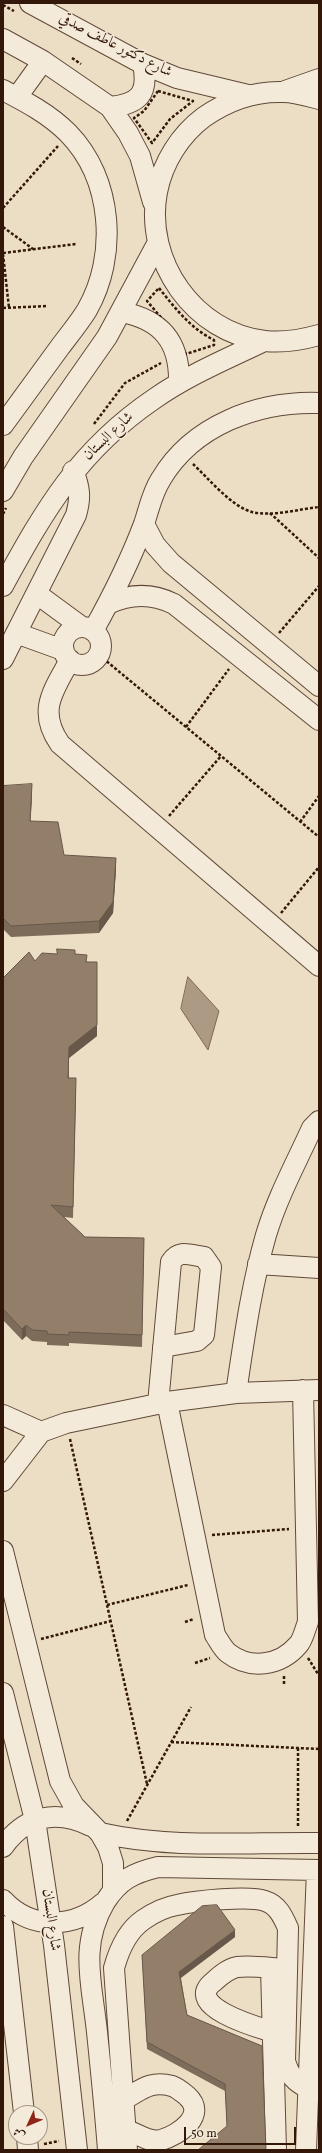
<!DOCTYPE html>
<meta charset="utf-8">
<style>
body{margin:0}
#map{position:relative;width:322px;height:2153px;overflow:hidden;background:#ecdec4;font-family:Vollkorn,Amiri,serif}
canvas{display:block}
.frame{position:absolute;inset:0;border:4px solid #331709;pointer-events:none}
.north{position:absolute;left:8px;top:2105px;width:40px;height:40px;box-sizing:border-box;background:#f3ead9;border:1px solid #a69686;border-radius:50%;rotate:226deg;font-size:11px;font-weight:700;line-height:16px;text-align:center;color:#331709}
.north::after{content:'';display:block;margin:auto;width:14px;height:18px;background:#8f2418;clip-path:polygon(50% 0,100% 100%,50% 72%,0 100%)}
.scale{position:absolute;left:184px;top:2127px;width:112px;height:18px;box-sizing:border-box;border:2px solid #331709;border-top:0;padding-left:5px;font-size:12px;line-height:14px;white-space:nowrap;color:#331709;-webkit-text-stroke:3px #f3ead9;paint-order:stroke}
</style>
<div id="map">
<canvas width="322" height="2153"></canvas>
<div class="frame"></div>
<div class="north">ش</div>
<div class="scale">50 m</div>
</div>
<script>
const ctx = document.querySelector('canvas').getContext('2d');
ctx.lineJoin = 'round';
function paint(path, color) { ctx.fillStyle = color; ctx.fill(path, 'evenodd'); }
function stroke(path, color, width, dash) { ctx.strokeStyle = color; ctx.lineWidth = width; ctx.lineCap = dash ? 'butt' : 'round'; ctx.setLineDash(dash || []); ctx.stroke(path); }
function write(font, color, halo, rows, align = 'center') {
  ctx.font = font + ' Vollkorn,Amiri,serif'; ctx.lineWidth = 3; ctx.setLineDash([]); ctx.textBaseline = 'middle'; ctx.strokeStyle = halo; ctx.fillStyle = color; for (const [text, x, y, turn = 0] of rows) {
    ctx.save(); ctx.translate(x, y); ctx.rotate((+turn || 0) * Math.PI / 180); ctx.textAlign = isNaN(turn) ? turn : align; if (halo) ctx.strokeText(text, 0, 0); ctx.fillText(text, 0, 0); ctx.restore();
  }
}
const water = new Path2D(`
 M188,977L219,1011L208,1050L181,1009Z`);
paint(water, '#ad9a84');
stroke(water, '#7c6653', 1);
const minor = new Path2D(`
 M30,3L143,64L177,78L248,95
 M3,39L43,61L110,107L128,133L140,156L153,202
 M3,90C26,102 49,114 68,133C113,179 118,256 87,310C79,323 69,335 60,347C41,373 22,399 3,425
 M285,91L319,79
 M17,97L43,61
 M319,99C308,96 295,92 283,92C255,91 227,101 204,117C180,135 163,162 157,192C144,261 194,333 265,341C283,343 301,340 319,335
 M110,107C139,104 149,94 143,64
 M122,312C162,320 180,342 179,383
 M3,491L23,457L107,337L157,244
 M144,524L155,545L171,563L319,686
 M3,586C45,509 79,450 154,399C188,375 227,359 264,341
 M37,594L82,627
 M108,604C131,593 152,593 174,604L319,720
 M63 646a19 19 0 1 1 38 0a19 19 0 1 1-38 0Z
 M93,631C112,597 130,561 144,524C149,509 152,493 161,479C193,425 258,401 319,403
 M16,633L63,650
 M3,659L76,515C81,498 80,487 73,471
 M70,660C53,691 37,711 60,744L319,966
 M258,1264L319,1268
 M236,1393C244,1340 251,1287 266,1235C277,1198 296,1163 312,1128L319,1121
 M167,1402L215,1635C219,1641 223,1649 228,1653C250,1670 280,1666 298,1645C303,1640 305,1629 308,1622L303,1390
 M158,1404L171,1262C179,1249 190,1255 204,1257L211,1267L204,1335L197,1341L163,1347
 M3,1415L41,1432
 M3,1481L41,1432L66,1423L167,1402L236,1393L319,1390
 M3,1551L60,1781L74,1806L100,1833L108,1847L113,1863V1890
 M3,1693L35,1820L54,1945L77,2150
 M100,1833C172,1849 246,1842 319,1843
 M3,1847C25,1816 56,1809 91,1826
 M3,1900C31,1930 73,1929 103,1903
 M3,1926L24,2113
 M271,1968L276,2150
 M273,2032C260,2028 184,2007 212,1983C219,1977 227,1969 237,1967C252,1965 269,1968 283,1969
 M113,2102C135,2100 142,2078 172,2086C178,2088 183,2093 187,2096C208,2115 179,2135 161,2140C146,2144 132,2127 115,2129
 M27,2137L28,2150
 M108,2150C105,2111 101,2071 97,2032C92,1984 79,1946 105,1902C119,1880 133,1873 158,1867L319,1870
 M127,2150L114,1968C119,1950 127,1931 143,1920C153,1913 165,1907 177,1905C195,1901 249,1895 265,1901C278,1905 283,1917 288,1928L285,2061C289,2075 295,2082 308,2088
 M306,2150L317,1870`);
stroke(minor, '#614938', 22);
stroke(new Path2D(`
 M3,5L14,11
 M72,58L81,64
 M158,91L193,101L170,119L152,143L134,118L144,111Z
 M3,208L58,146
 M3,227L33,249
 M3,253L76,244
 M3,254L9,308
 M159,288C175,308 190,328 214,340V345L186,354L170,328L147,301Z
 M3,308L48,306
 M94,424L125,383L161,363
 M193,464C208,478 232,507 252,512C272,517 299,509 319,507
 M270,513L319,558
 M3,514L6,508
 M279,633L319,586
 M99,655L319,837
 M186,727L229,669
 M169,816L221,756
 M300,822L319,796
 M281,913L319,867
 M70,1439L147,1784
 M212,1535L289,1529
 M107,1605L188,1585
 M185,1622L194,1619
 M41,1639L111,1621
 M308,1658L318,1674
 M195,1663L210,1658
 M284,1684V1674
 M171,1742L319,1749
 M298,1748V1826
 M127,1821L191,1707
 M44,2144L59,2141`), '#331709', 2.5, [3, 2]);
stroke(minor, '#f3ead9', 20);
paint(new Path2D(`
 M3,786L32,795L30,821L64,855L116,869L113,913L99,933L11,937L3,929Z
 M75,954L87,962L97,1036L69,1058V1078L76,1090L73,1218L64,1217L85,1237L144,1238L142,1347L69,1343V1346L47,1345V1342L32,1341L26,1336L22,1340L3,1320V978L35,961Z
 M235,1937L181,1978L187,2015L262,2046L227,2126L225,2091L147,2049L142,1955Z`), '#7e6c5b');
paint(new Path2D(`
 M32,784V795L30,833V821Z
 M116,858V869L113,913L99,933V921Z
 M97,1025V1036L69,1058L68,1089L69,1047Z
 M26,1325V1336L22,1340V1329Z
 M235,1930V1937L179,1979V1972Z`), '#67584a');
const building = new Path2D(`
 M32,784L30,821L58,822L64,855L116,858L113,902L99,921L11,926L3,918V786Z
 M57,949L75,950V954L87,955L86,962H97V1025L69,1047L68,1078H76L73,1207L51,1205L85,1237L144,1238L142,1335L69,1332V1335L47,1334V1331L32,1330L26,1325L22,1329L3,1309V978L29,952L35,961L42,953L57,954Z
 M217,1905L235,1930L179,1972L187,2015L262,2046L266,2150H198L227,2126L225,2084L147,2042L142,1955L202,1906Z`);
paint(building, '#937e6a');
stroke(building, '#67584a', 1);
write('15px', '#331709', '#f3ead9', [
 ["شارع دكتور عاطف صدقي",115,46,27],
 ["شارع البستان",109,437,-43],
 ["شارع البستان",50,1920,82]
]);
</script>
